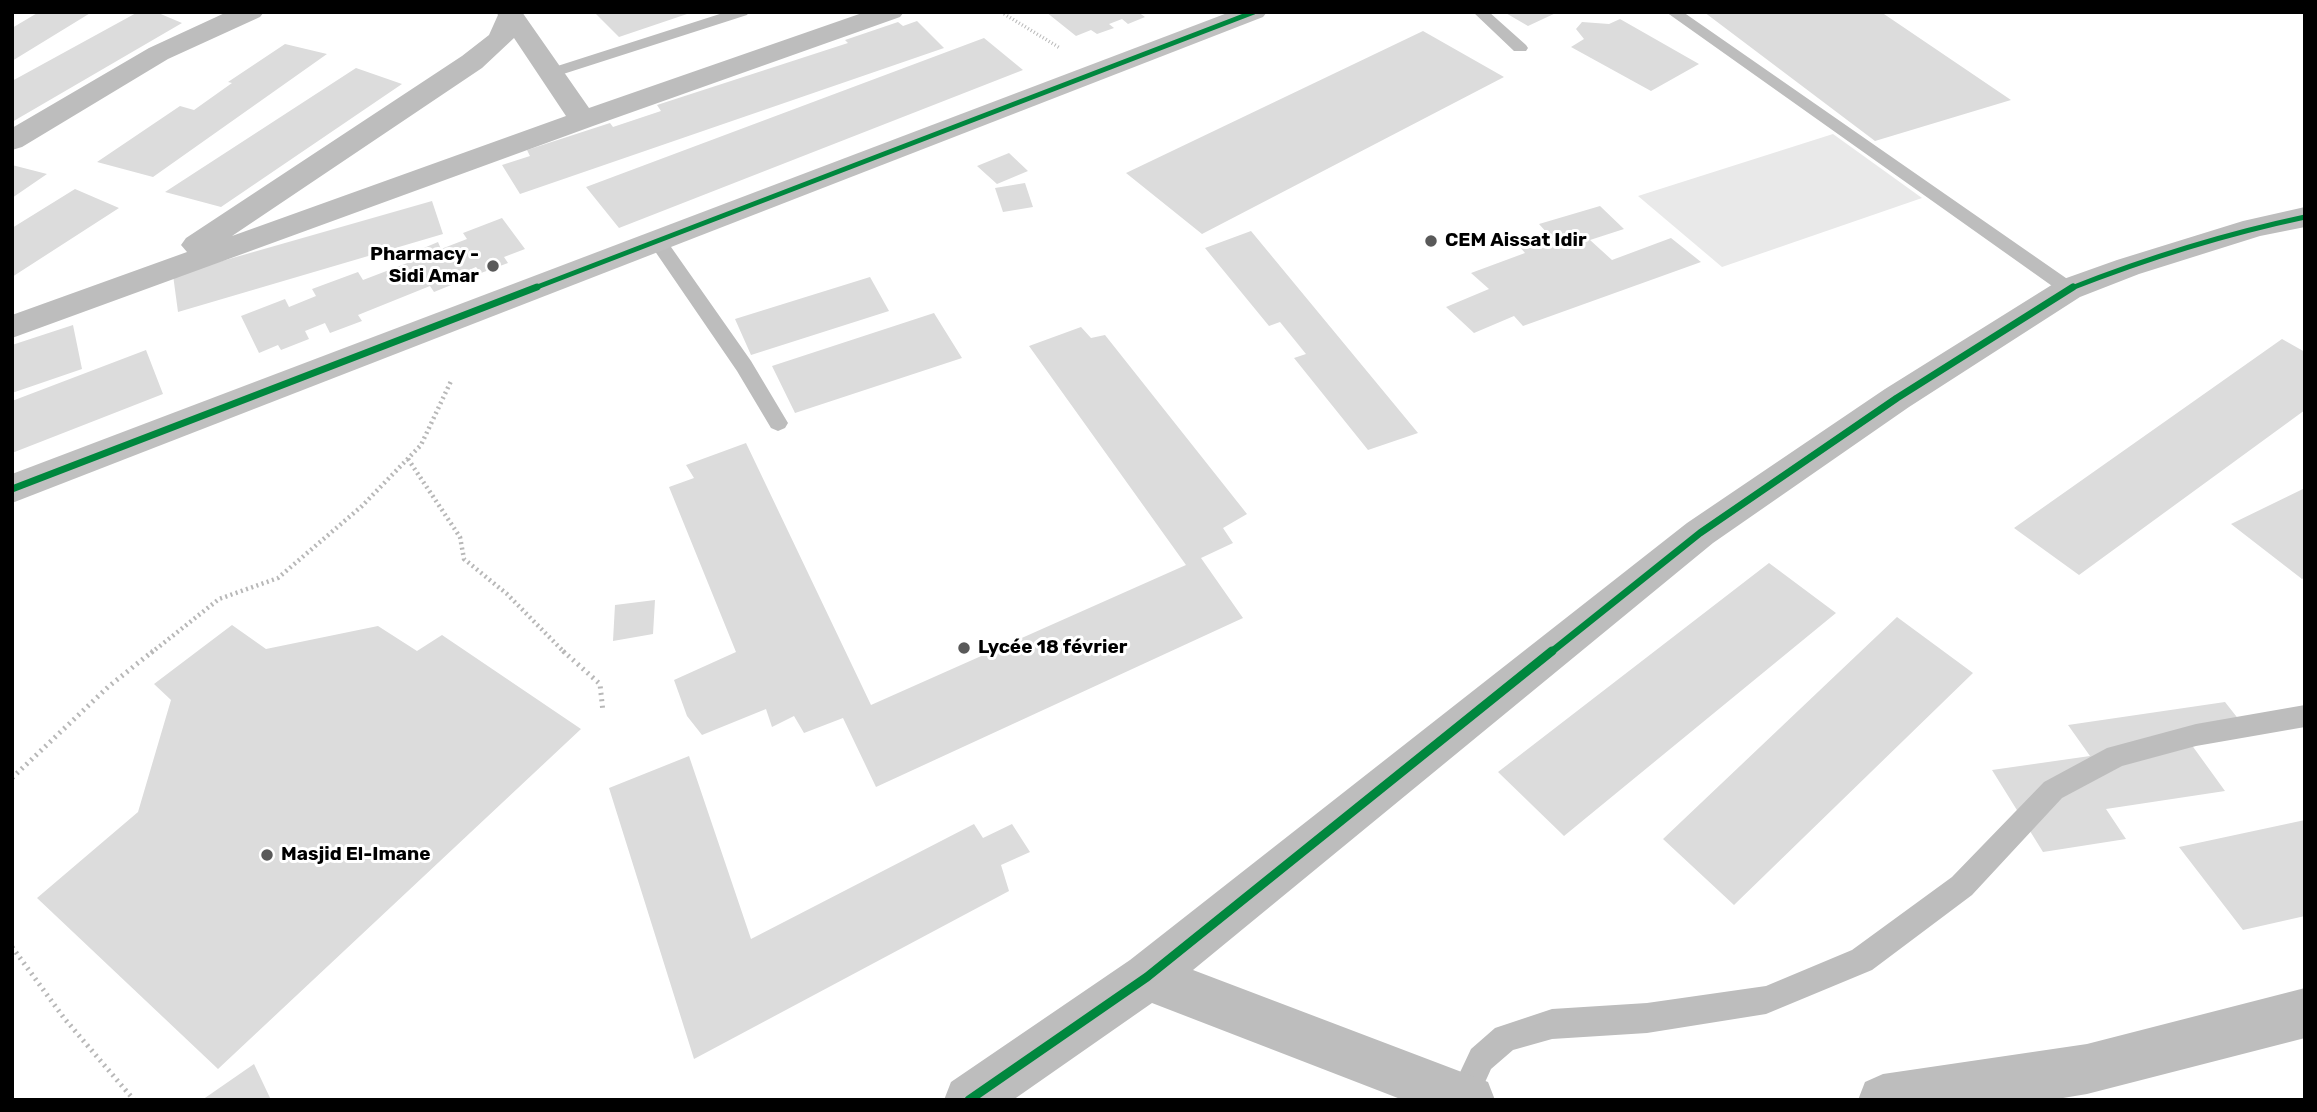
<!DOCTYPE html>
<meta charset="utf-8">
<style>
body{margin:0}
#map{position:relative;width:2317px;height:1112px;overflow:hidden;background:#fff;font-family:Rubik,sans-serif}
canvas{display:block}
.frame{position:absolute;inset:0;border:14px solid #000;pointer-events:none}
</style>
<div id="map">
<canvas width="2317" height="1112"></canvas>
<div class="frame"></div>
</div>
<script>
const ctx = document.querySelector('canvas').getContext('2d');
ctx.lineJoin = 'round';
function paint(path, color) { ctx.fillStyle = color; ctx.fill(path, 'evenodd'); }
function stroke(path, color, width, dash) { ctx.strokeStyle = color; ctx.lineWidth = width; ctx.lineCap = dash ? 'butt' : 'round'; ctx.setLineDash(dash || []); ctx.stroke(path); }
function write(font, color, halo, rows, align = 'center') {
  ctx.font = font + ' Rubik,sans-serif'; ctx.lineWidth = 6; ctx.setLineDash([]); ctx.textBaseline = 'middle'; ctx.strokeStyle = halo; ctx.fillStyle = color; for (const [text, x, y, turn = 0] of rows) {
    ctx.save(); ctx.translate(x, y); ctx.rotate((+turn || 0) * Math.PI / 180); ctx.textAlign = isNaN(turn) ? turn : align; if (halo) ctx.strokeText(text, 0, 0); ctx.fillText(text, 0, 0); ctx.restore();
  }
}
paint(new Path2D(`
 M1833,134L1922,198L1722,267L1638,196Z`), '#e9e9e9');
paint(new Path2D(`
 M39,12H92L12,61V28Z
 M138,12H156L182,23L12,122V81Z
 M594,12H690V13L619,37Z
 M1046,12H1138L1145,17L1128,24L1122,19L1109,24L1114,28L1097,34L1091,30L1076,36Z
 M1504,12H1558L1528,26Z
 M1704,12H1881L2011,100L1875,141Z
 M1620,19L1699,64L1651,91L1571,47L1584,39L1576,29L1582,22L1609,24Z
 M917,21L944,48L520,194L502,165L530,156L527,150L610,123L613,127L661,111L657,105L848,43L845,40L898,22L903,26Z
 M1423,31L1504,77L1202,234L1126,173Z
 M984,38L1023,70L619,228L586,187Z
 M285,44L327,54L153,177L97,162L180,106L194,110L232,83L228,82Z
 M356,68L402,84L221,207L165,192Z
 M1009,153L1028,171L997,184L977,166Z
 M12,165L47,174L12,198Z
 M1025,183L1033,207L1003,212L995,188Z
 M75,189L119,208L12,277V228Z
 M432,201L443,234L178,312L173,275Z
 M1600,206L1624,229L1590,240L1612,260L1671,238L1701,262L1523,326L1514,316L1474,333L1446,307L1489,289L1471,273L1525,253L1519,246L1543,236L1557,244L1539,224Z
 M502,218L525,249L504,257L508,263L481,273L476,267L462,273L466,279L434,292L430,286L358,315L362,321L330,333L325,323L305,331L309,339L281,350L278,345L259,353L241,316L285,299L289,307L316,296L312,289L358,272L363,280L423,257L419,250L438,242L441,249L467,239L463,233Z
 M1251,231L1418,433L1368,450L1294,358L1306,354L1280,322L1269,326L1205,248Z
 M870,277L889,311L751,355L735,319Z
 M934,313L962,358L795,413L772,366Z
 M73,325L82,369L12,393V345Z
 M1081,327L1091,338L1105,335L1247,514L1223,528L1233,543L1201,558L1243,618L876,787L843,718L804,733L794,716L772,727L766,709L702,735L687,716L674,680L736,652L669,487L694,478L686,465L746,443L871,705L1186,565L1029,346Z
 M2282,339L2305,352V410L2079,575L2014,528Z
 M146,350L163,394L12,453V401Z
 M2305,488V577L2302,579L2231,524Z
 M1769,563L1836,613L1564,836L1498,772Z
 M655,600L653,634L613,641L615,605Z
 M1897,617L1973,673L1734,905L1663,839Z
 M232,625L266,649L378,626L417,651L442,635L581,729L218,1069L37,898L138,812L171,700L154,684Z
 M2225,702L2251,735L2191,744L2225,791L2106,809L2126,839L2043,852L1992,770L2090,756L2068,725Z
 M689,756L751,939L974,824L983,838L1012,824L1030,852L1001,865L1009,891L694,1059L609,788Z
 M2305,820V916L2243,930L2179,847Z
 M254,1064L271,1100H202Z`), '#dcdcdc');
stroke(new Path2D(`
 M1001,12L1060,48`), '#b8b8b8', 3.5, [1, 2.5]);
stroke(new Path2D(`
 M408,459L460,537L464,559L507,594L565,653
 M151,653L219,599L278,578L362,506L421,445L452,379`), '#b8b8b8', 4.5, [2, 3.5]);
stroke(new Path2D(`
 M563,651L600,684L603,712
 M12,778L108,687L153,651
 M12,947L64,1018L134,1100`), '#b8b8b8', 5, [2, 4.5]);
paint(new Path2D(`
 M726,12H749L747,15L557,76L551,78L543,73L545,70Z
 M1473,12H1489L1526,45L1528,48L1526,51H1514Z
 M1666,12H1683L2076,285L2079,289L2076,293H2062Z
 M657,235L664,237L751,361L788,423L785,428L778,431L771,428L737,371L648,241Z
 M2305,705V727L2196,746L2122,766L2062,798L1972,895L1872,970L1766,1014L1647,1033L1552,1039L1513,1050L1491,1069L1477,1100H1447L1471,1049L1495,1028L1552,1009L1647,1003L1766,986L1852,950L1952,877L2044,782L2107,748L2196,724Z`), '#bdbdbd');
paint(new Path2D(`
 M227,12H264L260,17L168,59L22,147L12,150V128L149,48Z
 M496,12H522L589,108L865,12H904L900,17L593,126L12,338V315L187,252L181,245L186,238L462,56L489,35L498,15ZM514,38L566,116L232,236L482,68Z
 M2305,207V227L2260,236L2139,274L2080,297L1909,407L1713,543L1193,970L1488,1082L1495,1100H1403L1152,1003L1013,1100H944L951,1082L1130,960L1687,523L1885,389L2058,281L2117,260L2243,221Z
 M2305,988V1038L2087,1094L2051,1100H1858L1865,1082L1883,1074L2087,1044Z`), '#bdbdbd');
paint(new Path2D(`
 M1230,12H1267L1263,17L12,503V474Z`), '#c0c0c0');
stroke(new Path2D(`
 M532,289L1254,12
 M2069,289C2145,259 2225,234 2305,217`), '#00873e', 5);
stroke(new Path2D(`
 M12,489L537,287
 M1550,653L1700,533L1897,398L2073,287`), '#00873e', 7);
stroke(new Path2D(`
 M969,1100L1147,977L1552,651`), '#00873e', 9);
for (const [x, y, r, color] of [
 [1431,241,7,"#595959"],
 [493,266,7,"#595959"],
 [964,648,7,"#595959"],
 [267,855,7,"#595959"]
]) { const dot = new Path2D(); dot.arc(x, y, r, 0, 2 * Math.PI); ctx.fillStyle = color; ctx.fill(dot); stroke(dot, '#fff', 2.5); }
write('bold 19px', '#000', '#fff', [
 ["CEM Aissat Idir",1445,241],
 ["Pharmacy -",479,255,"right"],
 ["Sidi Amar",479,277,"right"],
 ["Lycée 18 février",978,648],
 ["Masjid El-Imane",281,855]
], 'left');
</script>
